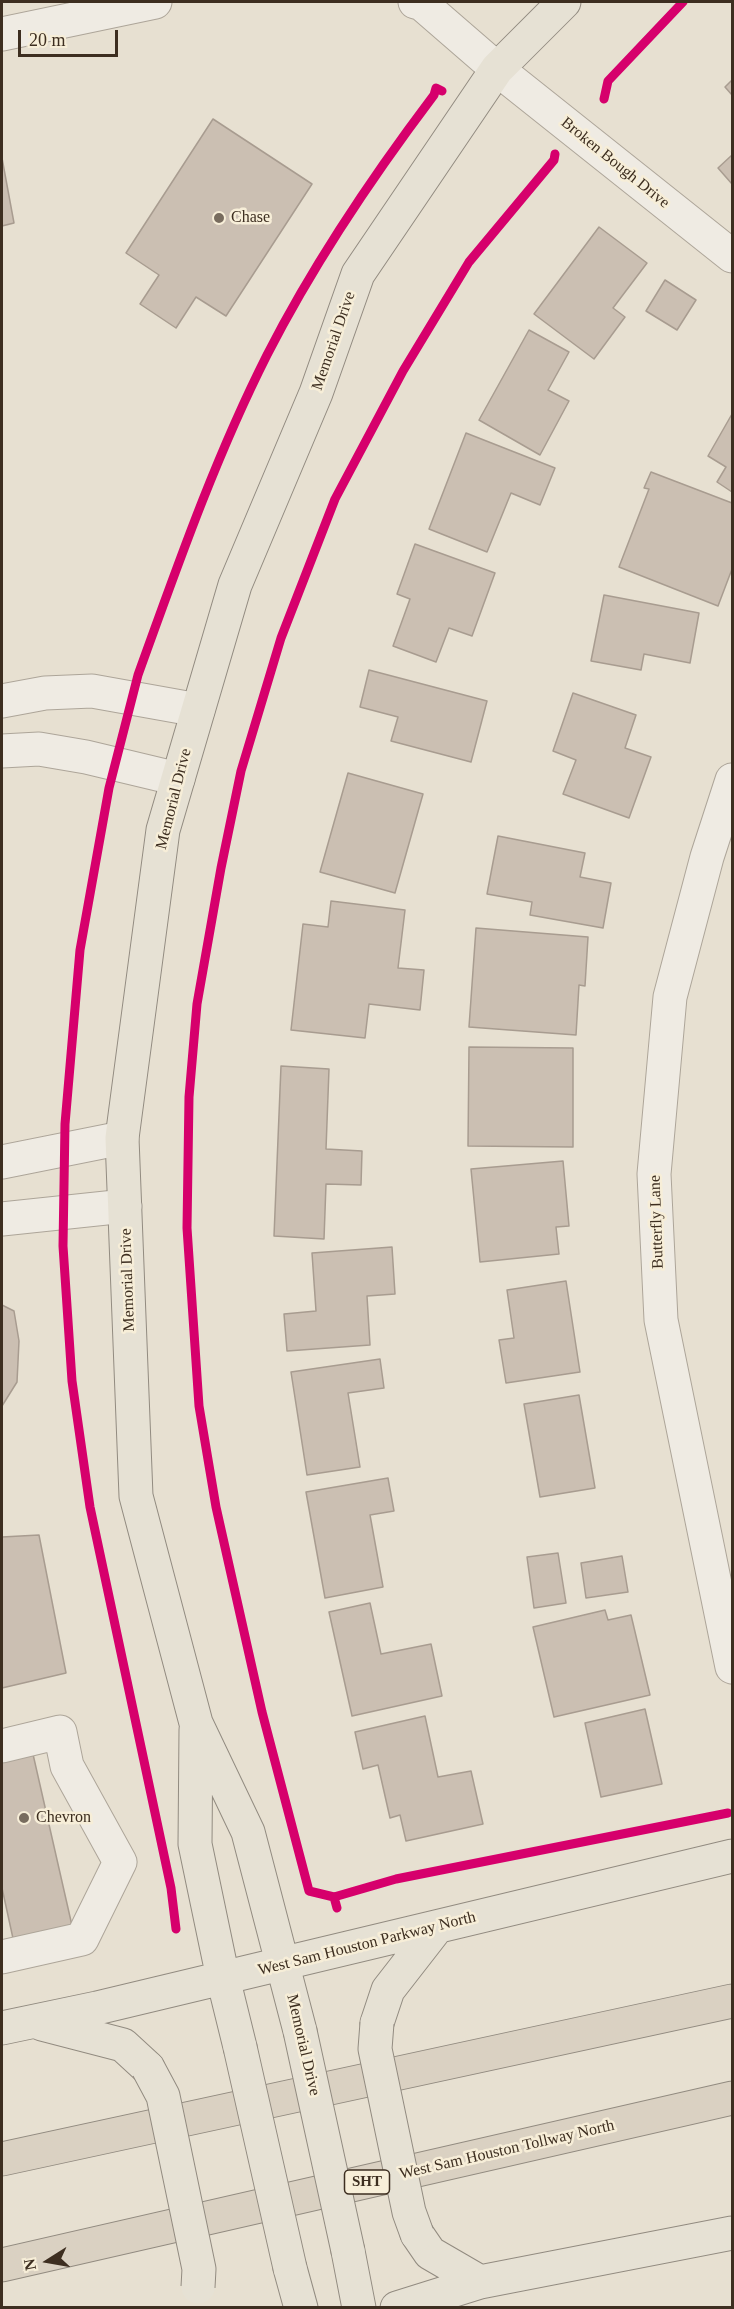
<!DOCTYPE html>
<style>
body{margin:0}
#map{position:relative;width:734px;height:2309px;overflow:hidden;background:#e7e0d1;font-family:"Times New Roman",serif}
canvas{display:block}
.frame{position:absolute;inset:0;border:3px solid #3d2e20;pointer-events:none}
.north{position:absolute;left:18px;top:2231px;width:60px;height:60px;-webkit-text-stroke:4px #f7eed8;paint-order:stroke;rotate:259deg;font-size:16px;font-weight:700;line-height:24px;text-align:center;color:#3d2e20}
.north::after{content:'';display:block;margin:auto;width:21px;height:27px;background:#3d2e20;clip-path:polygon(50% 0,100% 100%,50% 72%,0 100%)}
.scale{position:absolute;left:18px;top:30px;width:100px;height:27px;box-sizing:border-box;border:3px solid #3d2e20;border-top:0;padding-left:8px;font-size:18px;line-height:21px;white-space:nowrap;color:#3d2e20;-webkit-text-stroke:4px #f7eed8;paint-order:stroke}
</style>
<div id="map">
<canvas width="734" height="2309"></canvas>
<div class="frame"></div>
<div class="north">N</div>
<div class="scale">20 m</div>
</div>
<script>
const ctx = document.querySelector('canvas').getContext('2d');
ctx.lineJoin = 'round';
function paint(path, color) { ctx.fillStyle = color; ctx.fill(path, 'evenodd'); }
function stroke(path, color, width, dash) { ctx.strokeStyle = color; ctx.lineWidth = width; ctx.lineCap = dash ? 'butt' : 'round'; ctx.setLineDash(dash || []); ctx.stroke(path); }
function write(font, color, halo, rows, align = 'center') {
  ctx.font = font + ' "Times New Roman",serif'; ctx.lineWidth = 5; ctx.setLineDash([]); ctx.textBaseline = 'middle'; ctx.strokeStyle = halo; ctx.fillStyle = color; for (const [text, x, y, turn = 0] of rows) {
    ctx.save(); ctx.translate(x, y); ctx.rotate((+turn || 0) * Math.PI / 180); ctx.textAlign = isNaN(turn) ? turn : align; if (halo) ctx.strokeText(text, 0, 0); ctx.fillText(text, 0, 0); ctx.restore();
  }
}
const building = new Path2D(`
 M732,80V95L725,87Z
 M213,119L312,184L226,316L196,297L176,328L140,304L159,275L126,253Z
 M732,155V184L718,168Z
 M2,158L14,223L2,226Z
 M599,227L647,263L613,308L625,317L594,359L534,314Z
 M665,280L696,300L677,330L646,311Z
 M529,330L569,352L548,390L569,401L540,455L479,420Z
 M732,414V492L717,482L726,467L708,456Z
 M466,433L555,468L540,505L511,493L487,552L429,529Z
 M651,472L732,503V569L718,606L619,567L649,489L644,488Z
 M415,544L495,573L472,636L449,628L436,662L393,646L410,599L397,594Z
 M604,595L699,613L690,663L644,654L641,670L591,661Z
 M369,670L487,701L471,762L391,741L398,717L360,707Z
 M573,693L636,715L625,748L651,757L629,818L563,794L576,760L553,751Z
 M348,773L423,794L395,893L320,872Z
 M498,836L585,853L580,877L611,883L603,928L530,915L532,902L487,894Z
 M331,901L405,910L398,968L424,970L420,1010L369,1004L365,1038L291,1030L303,924L328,927Z
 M476,928L588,937L585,986L579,985L576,1035L469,1027Z
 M469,1047L573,1048V1147L468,1146Z
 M281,1066L329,1069L326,1149L362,1151L361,1185L326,1184L324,1239L274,1236Z
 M563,1161L569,1226L556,1227L559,1254L480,1262L471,1169Z
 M392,1247L395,1294L367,1296L370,1345L287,1351L284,1314L316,1311L312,1253Z
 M566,1281L580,1372L506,1383L499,1340L514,1338L507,1290Z
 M2,1305L14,1311L19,1341L17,1382L2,1406Z
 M380,1359L384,1388L348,1393L360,1467L307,1475L291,1372Z
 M579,1395L595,1488L540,1497L524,1404Z
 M388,1478L394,1511L370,1515L383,1587L325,1598L306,1492Z
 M39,1535L66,1673L2,1688V1537Z
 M558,1553L566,1603L534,1608L527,1557Z
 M622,1556L628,1592L586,1598L581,1563Z
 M370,1603L381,1654L431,1644L442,1696L352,1716L329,1612Z
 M605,1610L608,1620L631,1615L650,1695L554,1717L533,1627Z
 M645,1709L662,1784L601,1797L585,1723Z
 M425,1716L438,1777L471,1771L483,1824L406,1841L400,1815L390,1818L378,1765L363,1769L355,1732Z
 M30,1741L73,1930L14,1943L2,1888V1748Z`);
paint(building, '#cbbfb2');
stroke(building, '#a89c90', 1.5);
const minor = new Path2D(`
 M415,2L422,4L497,69L732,256
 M2,34L155,2
 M2,701L45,693L92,691L198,710
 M2,751L39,749L86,757L178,779
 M732,780L707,857L670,997L654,1174L661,1320L732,1667
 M2,1162L122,1138
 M2,1219L125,1206
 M2,1746L60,1732L67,1766L120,1862L82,1939L2,1957`);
const major = new Path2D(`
 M196,1730L195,1844L223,1978L240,2047
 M377,2023L388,1990L437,1927
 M42,2024L123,2045L148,2068
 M2,2028L97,2008L732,1856
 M300,2031L248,1832L196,1723L136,1496L122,1138L163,830L235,585L316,393L358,274L497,69L564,2
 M417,2234L430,2253L480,2282
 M348,2251L359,2308
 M290,2268L301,2308
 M397,2308L480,2282L732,2233`);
const highway = new Path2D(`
 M2,2159L732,2001
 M2,2265L732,2098`);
stroke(minor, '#ada599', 35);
stroke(major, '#928b80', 35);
stroke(highway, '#928b80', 35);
stroke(minor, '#efebe3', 33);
stroke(major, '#e6e1d4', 33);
stroke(highway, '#dad1c2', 33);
const majorBridge = new Path2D(`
 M377,2023L375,2049L409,2212L417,2234
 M300,2031L348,2251
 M240,2047L290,2268
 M148,2068L163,2096L199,2269L198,2287`);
stroke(majorBridge, '#928b80', 35, []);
stroke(majorBridge, '#e6e1d4', 33);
stroke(new Path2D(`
 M604,99L608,81L683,2
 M334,1897L396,1879L728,1813
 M337,1908L334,1897L309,1891L262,1712L216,1507L199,1406L187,1228L189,1097L197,1004L221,868L241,771L281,638L335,499L403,371L469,262L554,160L555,154
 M176,1929L171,1888L90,1507L72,1381L63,1246L65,1124L80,950L109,788L138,675C177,567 215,458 267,355C314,263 372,177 434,95L436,88L442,91`), '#d6006c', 9);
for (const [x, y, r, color] of [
 [219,218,6,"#786c5e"],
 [24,1818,6,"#786c5e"]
]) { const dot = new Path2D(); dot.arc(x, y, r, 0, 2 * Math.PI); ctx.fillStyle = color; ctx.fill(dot); stroke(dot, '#f7eed8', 2); }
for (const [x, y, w] of [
 [367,2182,45]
]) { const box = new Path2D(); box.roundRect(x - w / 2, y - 12, w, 24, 4.5); ctx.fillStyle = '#f7eed8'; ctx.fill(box); stroke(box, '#3d2e20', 1.5); }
write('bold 15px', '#3d2e20', null, [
 ["SHT",367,2182]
]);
write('16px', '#3d2e20', '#f7eed8', [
 ["Broken Bough Drive",615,163,39],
 ["Memorial Drive",334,341,-71],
 ["Memorial Drive",174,799,-76],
 ["Butterfly Lane",657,1222,-92],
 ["Memorial Drive",128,1280,-92],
 ["West Sam Houston Parkway North",367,1944,-14],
 ["Memorial Drive",303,2045,77],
 ["West Sam Houston Tollway North",507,2150,-13]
]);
write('16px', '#3d2e20', '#f7eed8', [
 ["Chase",231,218],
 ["Chevron",36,1818]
], 'left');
</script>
